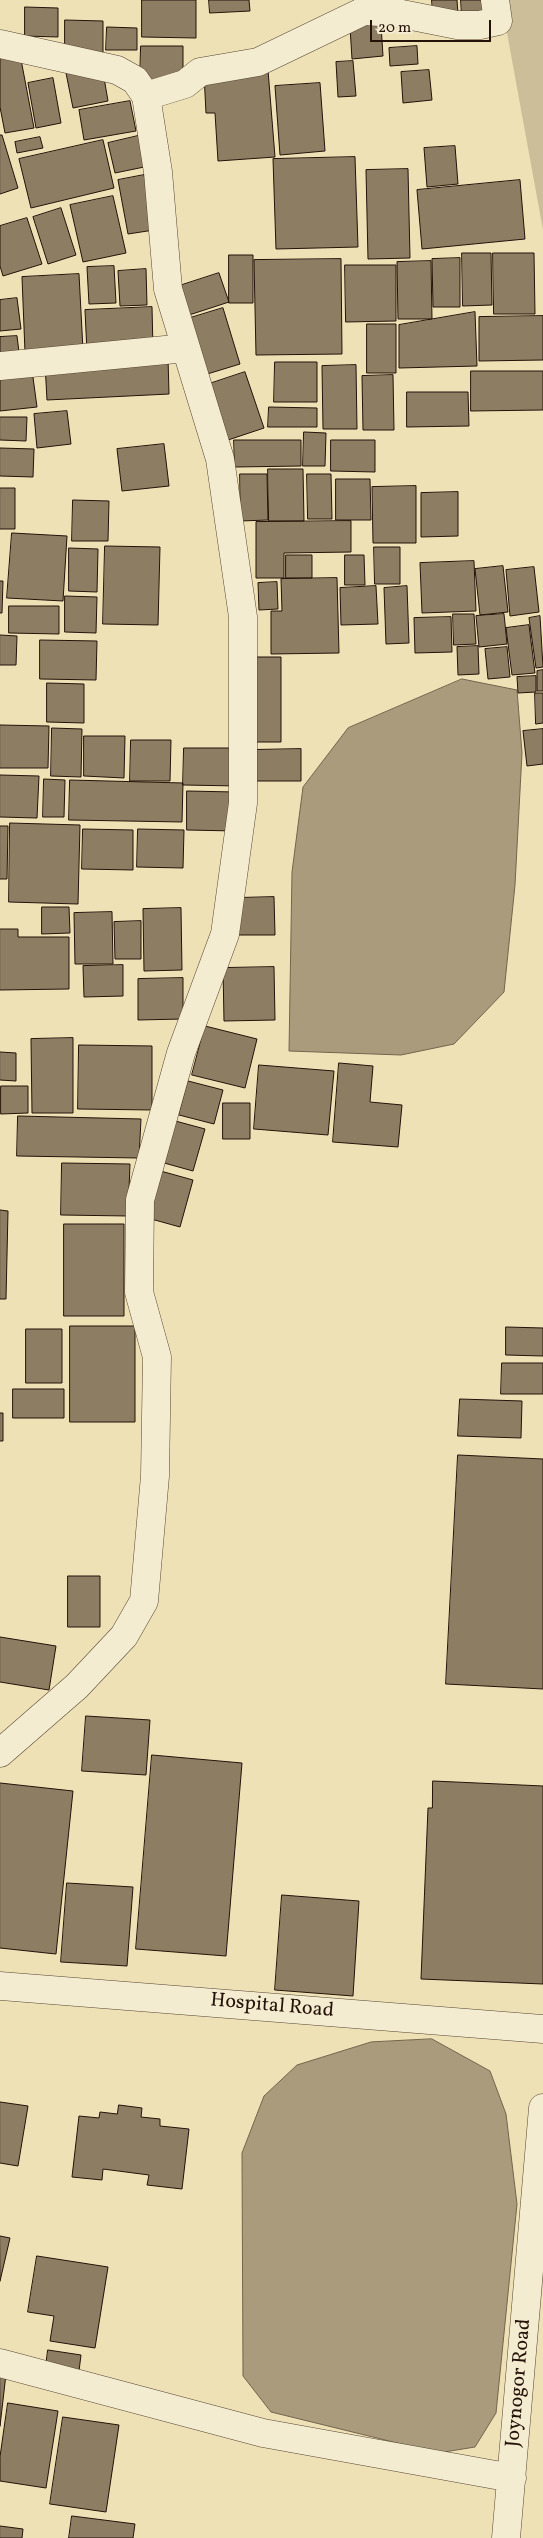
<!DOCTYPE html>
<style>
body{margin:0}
#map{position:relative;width:543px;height:2538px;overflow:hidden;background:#eee1b6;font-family:Vollkorn,serif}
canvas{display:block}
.scale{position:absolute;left:370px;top:20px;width:121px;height:22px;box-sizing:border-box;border:2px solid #241209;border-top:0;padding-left:6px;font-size:15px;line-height:18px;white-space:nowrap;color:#241209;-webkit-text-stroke:4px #f4ecd0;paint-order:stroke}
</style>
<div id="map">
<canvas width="543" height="2538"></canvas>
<div class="scale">20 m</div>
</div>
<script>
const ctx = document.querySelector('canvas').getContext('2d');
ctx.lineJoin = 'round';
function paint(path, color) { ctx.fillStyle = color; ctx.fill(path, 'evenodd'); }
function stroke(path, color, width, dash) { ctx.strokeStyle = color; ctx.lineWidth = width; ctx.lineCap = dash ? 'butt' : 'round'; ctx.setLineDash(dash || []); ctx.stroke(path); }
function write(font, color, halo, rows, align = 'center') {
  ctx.font = font + ' Vollkorn,serif'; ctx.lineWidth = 4; ctx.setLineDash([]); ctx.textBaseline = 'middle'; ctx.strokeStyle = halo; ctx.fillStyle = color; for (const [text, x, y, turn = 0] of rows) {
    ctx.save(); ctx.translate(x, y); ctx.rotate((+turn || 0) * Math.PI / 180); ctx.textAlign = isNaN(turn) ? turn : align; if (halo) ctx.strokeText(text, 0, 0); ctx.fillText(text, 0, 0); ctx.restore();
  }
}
paint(new Path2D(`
 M501,0H543V230Z`), '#ccbe99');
const water = new Path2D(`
 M462,679L517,690L522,753L515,885L504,992L454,1044L401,1055L289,1051L292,872L303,787L348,728Z
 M432,2039L490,2071L506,2114L517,2204L496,2413L475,2447L438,2453L271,2412L243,2376L242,2153L264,2096L297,2065L371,2042Z`);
paint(water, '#a99b7b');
stroke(water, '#74644d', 1);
const building = new Path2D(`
 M142,0H196V38L142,37Z
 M209,0H249L250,11L210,13Z
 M432,0H457L458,14L433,16Z
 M461,0H489L490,15L462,17Z
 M25,7L58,8V37L25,36Z
 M65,20L103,21V55L65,54Z
 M381,25L383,56L352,59L350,27Z
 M107,27L137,28V50H106Z
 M141,46H183V80H140Z
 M417,46L418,64L390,66L389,48Z
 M19,49L34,128L5,133L0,107V52Z
 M353,61L356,96L338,97L336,62Z
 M102,66L108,101L73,108L66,73Z
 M268,70L275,157L218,161L215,113H206L204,74Z
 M429,70L432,100L403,103L401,72Z
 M53,78L61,123L36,128L28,83Z
 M320,83L325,151L280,155L275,86Z
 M130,101L136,131L84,140L79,110Z
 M0,135H2L18,188L0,194Z
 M142,135L149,166L115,173L108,143Z
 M40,137L43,148L17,153L15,142Z
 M103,140L114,188L31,208L19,159Z
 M455,146L458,184L427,187L424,148Z
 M355,157L358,247L276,249L273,159Z
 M408,169L410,258L368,259L366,170Z
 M144,175L154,230L128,234L118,180Z
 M520,180L525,239L422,249L417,190Z
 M113,196L126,253L83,262L70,205Z
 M61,208L76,255L48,264L33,217Z
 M27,218L42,264L3,276L0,266V226Z
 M462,253H491L492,305L463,306Z
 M493,253H534L535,314H494Z
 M229,255H253V303H229Z
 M460,258V307H433L432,259Z
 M341,259L342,354L256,355L254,260Z
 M431,261L432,319H398L397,262Z
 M345,265H396V321L346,322Z
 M114,266L116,303L89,304L87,267Z
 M146,269L147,305L120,306L118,271Z
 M219,273L229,302L186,316L176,287Z
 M79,274L83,350L25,352L22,277Z
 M17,298L21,329L0,331V300Z
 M152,307L153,349L87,352L85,310Z
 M223,308L240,364L204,375L187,319Z
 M475,312L477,366L399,368V325Z
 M543,316V360L479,361V317Z
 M367,324H396V373H367Z
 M17,336L20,360L0,363V337Z
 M168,358L169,394L47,400L45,364Z
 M275,362H317V402H274Z
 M356,365L357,429H323L322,366Z
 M32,370L37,407L0,411V374Z
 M471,371H543V410L471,411Z
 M245,372L264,428L225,441L206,385Z
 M393,375L394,430H363L362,376Z
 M407,392H468L469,426L407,427Z
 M269,407L317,408V427H268Z
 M67,411L71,444L37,448L34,414Z
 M0,417H27L26,441L0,440Z
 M304,432L326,433L325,466H303Z
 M234,440H301V466L235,467Z
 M331,440H375V472L331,471Z
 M164,444L169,486L122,491L117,449Z
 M0,448L34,449L33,477L0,476Z
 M268,469H303L304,521H269Z
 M240,474H267L268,520L241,521Z
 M307,474H331L332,519H308Z
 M336,479H370L371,520H336Z
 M416,486V543H373L372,487Z
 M0,488H15V529H0Z
 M458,492V536L421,537V493Z
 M73,500L109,501L108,541H72Z
 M351,521V552L284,553V578H256V522Z
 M12,533L67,536L63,601L7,598Z
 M105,546L160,547L158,625L103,624Z
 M374,547H400V584H375Z
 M69,548L98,549L97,592L69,591Z
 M286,555H312V578H286Z
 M345,555H364L365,585H345Z
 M474,561L476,611L422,613L420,563Z
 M503,566L508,612L480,615L475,569Z
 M534,567L539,612L510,616L506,570Z
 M337,578L339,653L271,654V611H282L281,579Z
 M0,581H3L2,613H0Z
 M277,582L278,609L259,610L258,583Z
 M376,586L378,624L341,625L340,588Z
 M407,586L409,643L386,644L384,588Z
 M65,596L97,597L96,633L65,632Z
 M9,606H59V634L9,633Z
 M453,614H474L476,644L454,645Z
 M504,614L507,644L479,647L476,616Z
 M540,616L543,667L536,668L529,618Z
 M451,617L452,652L415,653L414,618Z
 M529,625L535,673L512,675L506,628Z
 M0,635L17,636L16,665H0Z
 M40,640L97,641L96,680L40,679Z
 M478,646L479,674L458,675L457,647Z
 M507,647L510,677L488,679L485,649Z
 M254,657H281V742H254Z
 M543,670V691H537V671Z
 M536,676V692L518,693L517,677Z
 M47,683L84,684V723L47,722Z
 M535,693H543V723L536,724Z
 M0,725L49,726L48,768H0Z
 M52,728L82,729L81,777L51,776Z
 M543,729V764L527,766L523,731Z
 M84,736H125L124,778L84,776Z
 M131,740H171L170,781H130Z
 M184,748H238V786L183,785Z
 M301,749V781H251V750Z
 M0,775L39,776L37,818L0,817Z
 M44,779L65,780L64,817H43Z
 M70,780L183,783L182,822L69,820Z
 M187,791L235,792V831L187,830Z
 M10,823L80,825L78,904L9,902Z
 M0,826H8L7,879H0Z
 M83,829L133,830V870L82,869Z
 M138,829L184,830L183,868L137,867Z
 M274,897L275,935H237V898Z
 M42,907H69L70,933L42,934Z
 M181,908L182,970L144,971L143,909Z
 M112,912L113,964H75L74,913Z
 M141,921V959H115L114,922Z
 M0,929H18V937H69V989L0,990Z
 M123,965V996L84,997L83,966Z
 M274,967L275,1020L224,1021L223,968Z
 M183,978V1019L138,1020V979Z
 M205,1026L257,1039L245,1088L192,1075Z
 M73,1038V1113H32L31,1039Z
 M79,1045L152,1046V1110L78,1109Z
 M0,1052L16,1053V1081L0,1080Z
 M339,1063L373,1066L370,1102L402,1105L398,1147L333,1142Z
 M259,1065L334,1071L328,1135L254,1129Z
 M188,1081L223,1090L214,1124L179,1115Z
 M1,1086H28V1113L1,1114Z
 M223,1103H250V1139H223Z
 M18,1116L141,1119L139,1158L17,1156Z
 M168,1119L205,1129L193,1171L157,1161Z
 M62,1163L130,1164L128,1216L61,1215Z
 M157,1170L193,1180L180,1227L144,1217Z
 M0,1210L8,1211L6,1299H0Z
 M64,1224H124V1316H64Z
 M70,1326H135V1422H70Z
 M506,1327L543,1328V1356L506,1355Z
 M26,1329H62V1383H26Z
 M502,1363H543V1394H501Z
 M13,1389H64V1418H13Z
 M460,1399L522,1401L521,1438L458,1436Z
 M0,1413H3V1441H0Z
 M458,1455L543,1459V1689L446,1684Z
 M68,1576H100V1627H68Z
 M0,1637L56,1646L49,1690L0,1682Z
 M86,1716L150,1720L146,1775L82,1771Z
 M152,1755L242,1763L226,1956L136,1949Z
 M433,1781L543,1786V1984L421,1979L428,1808H432Z
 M0,1783L73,1791L56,1954L0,1948Z
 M67,1883L133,1887L127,1966L61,1962Z
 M282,1895L359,1901L353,1996L275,1990Z
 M0,2102L28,2106L18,2166L0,2163Z
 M119,2105L142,2108L141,2117L160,2119V2126L189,2129L182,2189L147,2185L149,2175L103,2169L102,2180L72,2177L79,2116L99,2118L100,2112L117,2114Z
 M0,2236L10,2238L0,2281Z
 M37,2256L108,2267L95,2348L50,2341L54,2316L28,2312Z
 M48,2350L81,2355L78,2379L45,2374Z
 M0,2373L6,2374L0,2426Z
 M8,2403L58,2411L46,2488L0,2481V2457Z
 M63,2417L119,2425L106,2512L50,2504Z
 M72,2516L135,2524L133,2538H69Z
 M0,2526L23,2529L22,2538H0Z`);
paint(building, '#8d7e63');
stroke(building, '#241209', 1);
const minor = new Path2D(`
 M0,44L117,70L135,80L146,96L158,172L168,289L220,459L243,617V803L225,934L181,1053L140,1200L139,1292L157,1357L155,1476L144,1601L124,1636L77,1686L0,1753
 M146,96L185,84L200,72L258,62L364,11L397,13L457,25H480L498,21L495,0
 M0,366L186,348
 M0,1986L543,2029
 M0,2363L263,2433L512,2478
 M506,2538L543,2108`);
stroke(minor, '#564634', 29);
stroke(minor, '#f4ecd0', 28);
write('20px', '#241209', '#f4ecd0', [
 ["Hospital Road",272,2007,5],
 ["Joynogor Road",520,2383,-85]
]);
</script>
